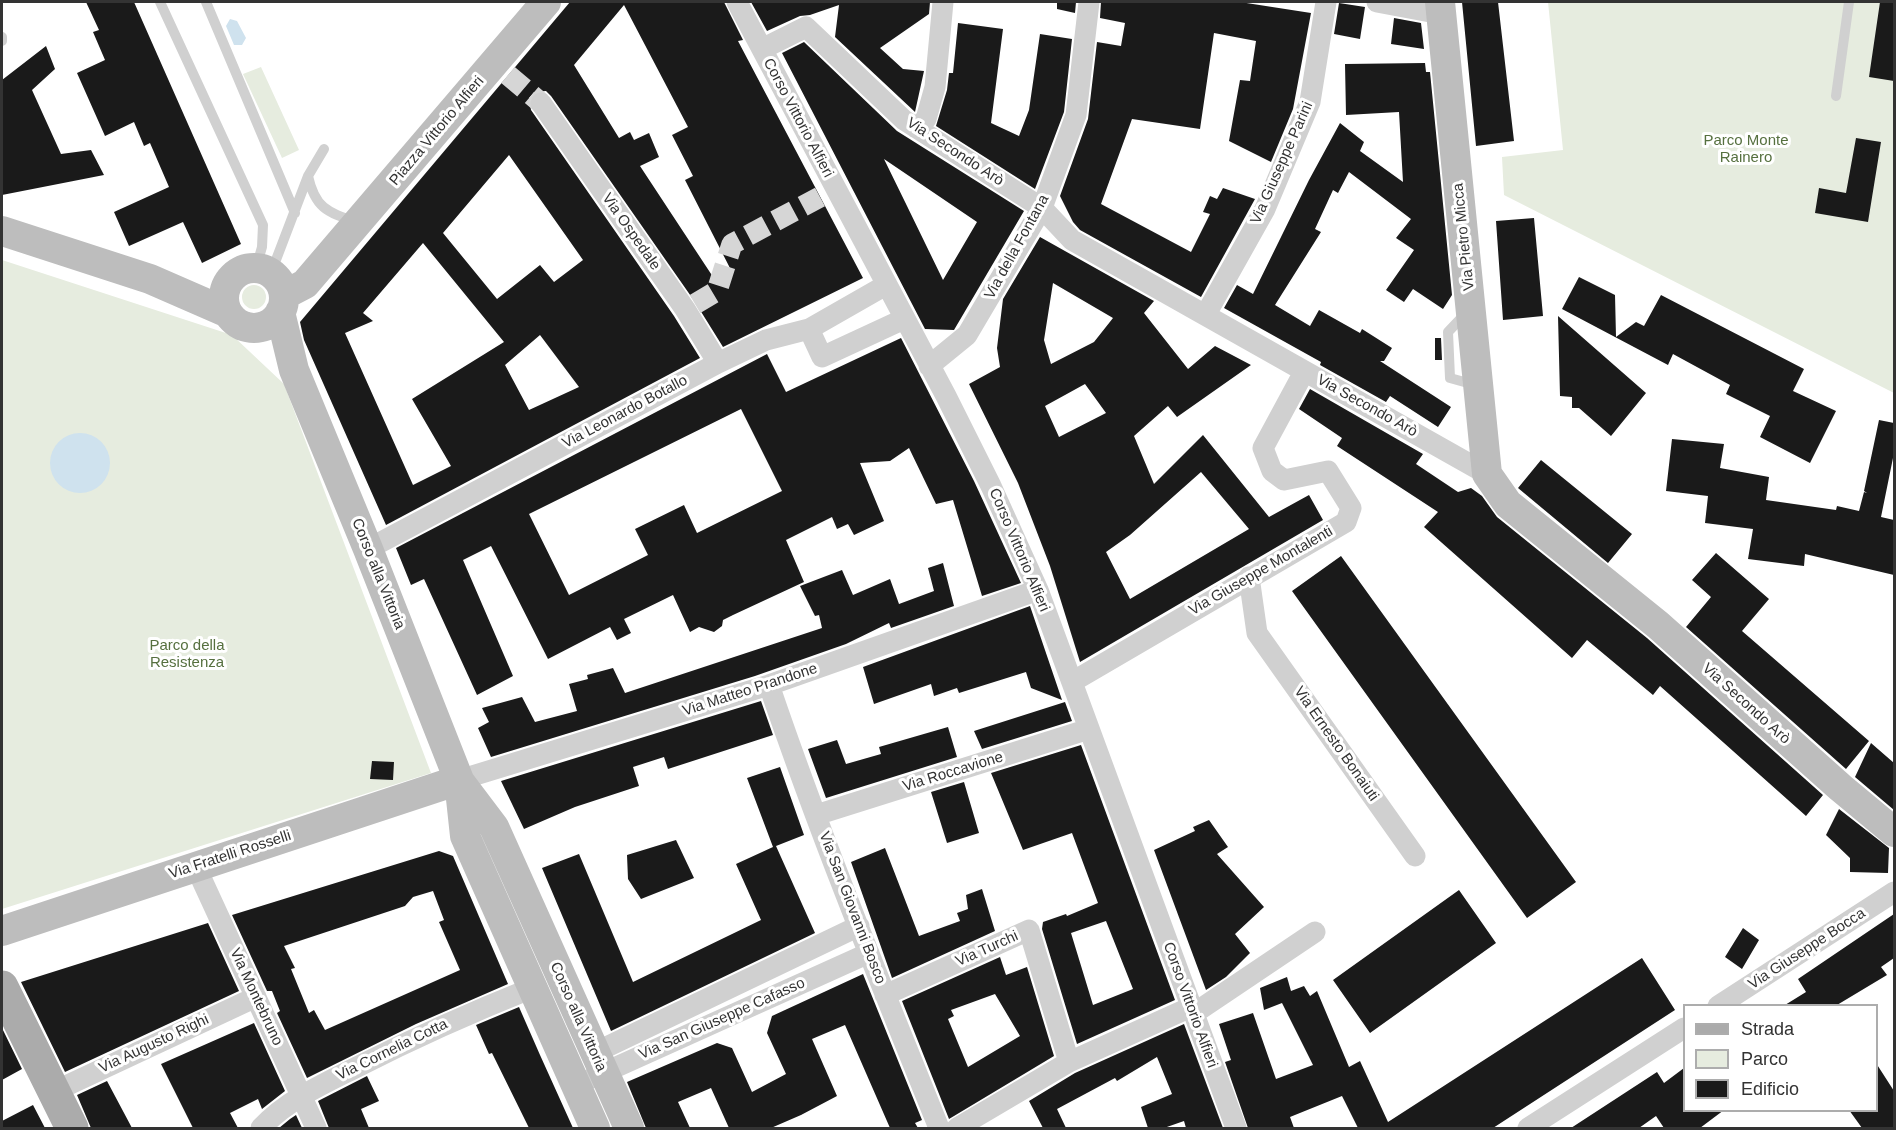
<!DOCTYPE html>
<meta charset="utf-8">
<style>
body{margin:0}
#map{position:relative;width:1896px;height:1130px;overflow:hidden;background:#fff;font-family:Helvetica,sans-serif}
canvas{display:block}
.frame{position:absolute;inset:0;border:3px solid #333;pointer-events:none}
.legend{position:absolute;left:1683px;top:1004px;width:195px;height:108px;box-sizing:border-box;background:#fff;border:2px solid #adadad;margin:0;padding:8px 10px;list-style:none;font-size:18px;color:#333}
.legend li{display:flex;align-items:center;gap:12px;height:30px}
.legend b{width:30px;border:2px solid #adadad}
</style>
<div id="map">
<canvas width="1896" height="1130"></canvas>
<div class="frame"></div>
<ul class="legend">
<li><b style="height:8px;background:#ababab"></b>Strada</li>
<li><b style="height:16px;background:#e6ecdf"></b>Parco</li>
<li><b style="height:16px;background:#1a1a1a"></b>Edificio</li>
</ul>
</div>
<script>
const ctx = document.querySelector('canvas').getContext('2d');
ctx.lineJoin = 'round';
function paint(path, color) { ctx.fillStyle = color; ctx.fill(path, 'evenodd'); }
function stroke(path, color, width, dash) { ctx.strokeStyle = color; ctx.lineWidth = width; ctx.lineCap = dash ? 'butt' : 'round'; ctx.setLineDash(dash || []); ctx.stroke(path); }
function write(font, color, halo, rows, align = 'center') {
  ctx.font = font + ' Helvetica,sans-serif'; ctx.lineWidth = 6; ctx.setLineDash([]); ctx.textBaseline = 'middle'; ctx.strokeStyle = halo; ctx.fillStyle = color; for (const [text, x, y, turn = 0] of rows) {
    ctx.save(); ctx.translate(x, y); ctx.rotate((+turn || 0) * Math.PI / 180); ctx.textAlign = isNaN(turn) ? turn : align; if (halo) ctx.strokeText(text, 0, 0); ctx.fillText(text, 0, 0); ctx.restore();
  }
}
paint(new Path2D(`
 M1548,2H1894V393L1504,195L1502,157L1563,150Z
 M261,67L299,150L282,158L243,74Z
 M2,260L232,335L284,384L431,773L2,909Z
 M242 297a12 12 0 1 1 24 0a12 12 0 1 1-24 0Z`), '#e6ecdf');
paint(new Path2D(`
 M230,19L237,21L246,38L242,45H234L226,26Z
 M50 463a30 30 0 1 1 60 0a30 30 0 1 1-60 0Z`), '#cfe2ee');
paint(new Path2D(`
 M86,2H134L241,244L202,263L183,222L129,246L114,212L169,187L150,143L144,146L134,122L105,136L77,73L105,60L93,32L99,30Z
 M570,2H724L743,40L738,41L863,278L723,347L695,302L551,96L546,91L534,92L529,98L531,110L674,316L700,358L386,525L304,340L300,322ZM624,5L688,127L672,135L693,176L685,180L733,274L717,283L640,166L659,157L649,133L634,140L630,132L619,138L574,65ZM509,155L583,260L554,282L540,265L497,299L443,233ZM423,243L504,342L412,399L451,466L413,485L345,333L373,321L363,313ZM540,335L579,387L529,410L505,365Z
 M751,2H930L929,14L880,48L903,69L924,71L915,112L835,37L839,5L810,15L800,16L767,31Z
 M1057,2H1076L1075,13L1057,9Z
 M1101,2H1240L1311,13L1293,109L1271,162L1229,141L1240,80L1250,81L1256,41L1214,33L1200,129L1132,119L1101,204L1191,252L1210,214L1203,212L1210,196L1217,199L1223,188L1255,199L1201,297L1080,230L1073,222L1060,196L1088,119L1097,42L1121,46L1125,23L1100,18Z
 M1462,2H1498L1514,141L1476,146Z
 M1880,2H1894V81L1869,77Z
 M1339,3L1365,7L1360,39L1334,34Z
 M1394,18L1421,23L1424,49L1391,44Z
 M958,23L1003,29L991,123L1019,136L1029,110L1040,34L1072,39L1064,112L1035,189L936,126L947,90L949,73H953Z
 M804,42L897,131L1024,211L954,330L925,329L782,53ZM884,159L977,222L943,280L907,206Z
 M46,46L55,69L32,90L61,154L91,150L104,175L2,195V80Z
 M1425,63L1426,72H1430L1452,295L1443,309L1413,289L1404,302L1386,290L1414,250L1396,238L1411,219L1349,172L1338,193L1333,190L1315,229L1321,232L1275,305L1310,326L1319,310L1360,333L1362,329L1392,348L1384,361H1380L1451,407L1438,427L1390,396L1386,402L1320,365L1321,362L1224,308L1237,285L1253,294L1309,180L1340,123L1364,142L1360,151L1403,182L1399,112L1346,115L1345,64Z
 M1856,138L1881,142L1868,222L1815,213L1819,188L1846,193Z
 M1534,218L1543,316L1503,320L1496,221Z
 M1040,237L1154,301L1144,313L1188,369L1215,346L1251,365L1177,417L1168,406L1134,436L1154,484L1203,435L1269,517L1309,495L1323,520L1080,662L1050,566L1018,483L969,384L1000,367L997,348L1003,299ZM1053,283L1113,318L1094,342L1051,364L1044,340ZM1085,384L1106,413L1059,437L1045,406ZM1201,472L1249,529L1130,599L1106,552L1130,535Z
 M1579,277L1615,295L1616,337L1636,322L1644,326L1661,295L1804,369L1793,391L1836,411L1810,463L1760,437L1770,416L1726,394L1730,385L1673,354L1668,365L1562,309Z
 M1558,316L1646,393L1611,436L1579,408H1572V397L1560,396Z
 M901,338L974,481L1021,583L982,596L953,500L936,504L909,448L890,461L860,463L884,521L854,535L848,524L837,529L832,517L786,540L804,582L733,615L723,620L722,626L714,632L699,627L690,632L673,595L624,619L631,633L617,640L610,627L548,659L491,546L463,560L513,676L477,695L424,579L411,585L396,548L767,354L786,392ZM741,409L782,491L697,533L684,505L635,529L648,555L569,595L529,514Z
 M1435,338H1441L1442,360H1435Z
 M1310,389L1423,454L1416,464L1458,492L1471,488L1482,496L1497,517L1647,638L1823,795L1806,816L1660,686L1653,695L1587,640L1572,658L1424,527L1438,512L1337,446L1342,438L1299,409Z
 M1879,420L1894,423V453L1881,517L1894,520V575L1805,554L1804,566L1748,559L1753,529L1705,523L1708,496L1666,491L1672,439L1724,444L1720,468L1769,477L1766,500L1836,510L1837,506L1859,511L1864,492L1867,493L1864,491Z
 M1541,460L1632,534L1608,563L1518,488Z
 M1716,553L1769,599L1742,631L1869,741L1846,769L1686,627L1711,597L1692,580Z
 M1341,556L1576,882L1527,918L1292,591Z
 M943,563L954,606L891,628L889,623L846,644L755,676L491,757L478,728L489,722L482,708L522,697L535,722L577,711L569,684L588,679L587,675L613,668L625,693L822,628L819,615L815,616L800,586L842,570L853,595L890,579L899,604L934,591L928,568Z
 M1030,606L1062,700L1031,688L1026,672L959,693L957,688L934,696L931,684L874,704L863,667Z
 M761,701L773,735L668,769L664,757L633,767L639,786L575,807L524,829L501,781Z
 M1065,702L1072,721L982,749L974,731Z
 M948,727L957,757L826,798L808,749L837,740L846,764L881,754L879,747Z
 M1871,743L1894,763V810L1855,777Z
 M1081,745L1175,1000L1077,1044L1042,929L1043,922L1066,914L1067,916L1098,903L1072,833L1023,850L991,773ZM1106,921L1133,989L1093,1005L1071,933Z
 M372,761L394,762L393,780L370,779Z
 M780,767L804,835L776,846L815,933L611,1031L542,868L579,854L633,982L761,920L736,864L773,847L747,778Z
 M964,782L979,833L947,843L931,792Z
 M1839,809L1889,848L1888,873L1850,872V858L1826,835Z
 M1209,820L1228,847L1217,854L1264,907L1235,934L1250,953L1226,977L1206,990L1154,850L1195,831L1193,827Z
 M676,840L694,878L641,899L628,879L627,855Z
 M885,848L919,936L960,921L957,913L968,909L966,895L982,889L995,931L892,978L851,862Z
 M439,851L453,856L508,984L416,1024L307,1078L277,1013L280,1011L272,991H267L232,915ZM433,891L444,920L439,922L460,970L325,1030L314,1010L309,1013L291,969L295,968L284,946L405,906L413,897Z
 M1459,890L1496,943L1370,1033L1333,980Z
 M1894,914V958L1881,967L1887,975L1837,1005H1785L1806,992L1798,979Z
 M208,923L239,991L65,1072L21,982Z
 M1743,928L1759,940L1742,969L1725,957Z
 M1000,957L1006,975L1027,967L1054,1056L949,1119L902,1001ZM995,994L1020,1036L968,1067L948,1019L954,1016L951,1010Z
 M1642,958L1675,1010L1493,1128H1358L1342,1096L1290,1117L1294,1128H1248L1225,1062L1231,1060L1219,1024L1253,1013L1276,1079L1313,1065L1282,1003L1264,1010L1260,988L1287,977L1291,991L1304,986L1310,996L1317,991L1349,1067L1360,1061L1388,1122Z
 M863,974L922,1120L915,1123L918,1128H890L845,1025L812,1039L837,1096L801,1115L771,1128H729L711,1088L678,1102L690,1128H646L627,1082L717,1043L732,1048L752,1092L786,1074L767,1033L772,1016Z
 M519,1007L540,1055L573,1128H529L492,1053L489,1054L476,1025Z
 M254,1023L285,1091L262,1109L258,1099L230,1113L238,1128H193L161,1064Z
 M1184,1024L1223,1128H1186L1184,1121L1164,1128H1148L1141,1107L1172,1094L1157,1057L1117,1081L1115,1078L1057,1109L1066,1128H1043L1029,1101L1075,1073Z
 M2,1028L22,1069L2,1080Z
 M1876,1063L1894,1091V1128H1862L1849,1110H1876Z
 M1684,1068V1110H1724L1700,1128H1664L1656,1116L1639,1128H1571L1657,1072L1664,1083Z
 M367,1076L379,1101L361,1109L369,1128H329L318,1101Z
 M107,1081L132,1128H91L77,1095Z
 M33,1105L45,1128H2V1121Z
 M296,1115L302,1128H279L290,1119Z`), '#1a1a1a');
stroke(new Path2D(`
 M508,75L541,103
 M695,304L717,291L732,244L820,197`), '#d6d6d6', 21, [21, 10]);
stroke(new Path2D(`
 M160,2L263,225L262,247L256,268
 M206,2L295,213
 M2,37V41
 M1836,96L1849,2
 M308,176C315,208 327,212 356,222
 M271,273L308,176L324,149
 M1466,313L1448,332L1450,378L1475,385`), '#d0d0d0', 10);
stroke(new Path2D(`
 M737,2L946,396L991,486L1038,590L1236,1128
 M1377,2L1441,14
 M762,49L806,27L904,120L1042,208L1072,240L1487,474
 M541,103L685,309L718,363
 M916,128L926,119L935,87L943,2
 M1206,314L1265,209L1310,102L1326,2
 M809,329L822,357L904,319
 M929,366L967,335L1042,208L1076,115L1089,2
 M368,549L718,363L766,340L809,329L886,285
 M1249,577L1257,633L1415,856
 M1072,682L1346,522L1351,508L1328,471L1284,480L1272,471L1263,448L1304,372
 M769,685C820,835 880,982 939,1128
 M459,780L769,685L1038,590
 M816,815L1089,729
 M195,865L316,1128
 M885,995L1029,930L1069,1062
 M1718,1006L1894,892
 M1193,1014L1315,932
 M594,1053L859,926
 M592,1078L869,953
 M53,1092L256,997
 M261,1128C287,1100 323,1084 357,1067C414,1038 472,1012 532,988
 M957,1128L1069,1062L1191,1007
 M1528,1128L1684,1028`), '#d0d0d0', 21);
stroke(new Path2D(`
 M1440,2L1487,474L1508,504L1658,625L1841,788L1894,832
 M2,231L150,279L228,313
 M224 298a30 30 0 1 1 60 0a30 30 0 1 1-60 0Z
 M284,295L305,284L546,2
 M280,312L294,370L368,549L459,780L465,836L595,1128
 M460,782L494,827L629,1128
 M2,931L459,780`), '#bdbdbd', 30);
stroke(new Path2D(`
 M2,987L72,1128`), '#ababab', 33);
write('15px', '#333', '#fff', [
 ["Corso Vittorio Alfieri",798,118,62],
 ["Piazza Vittorio Alfieri",437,131,-50],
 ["Via Secondo Arò",955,152,33],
 ["Via Giuseppe Parini",1282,163,-66],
 ["Via Ospedale",631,232,55],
 ["Via Pietro Micca",1464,237,-96],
 ["Via della Fontana",1017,247,-61],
 ["Via Secondo Arò",1367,406,29],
 ["Via Leonardo Botallo",625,412,-28],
 ["Corso Vittorio Alfieri",1019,550,67],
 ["Via Giuseppe Montalenti",1261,571,-30],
 ["Corso alla Vittoria",378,574,68],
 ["Via Matteo Prandone",750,690,-18],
 ["Via Secondo Arò",1746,704,42],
 ["Via Ernesto Bonaiuti",1336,744,55],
 ["Via Roccavione",953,772,-17],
 ["Via Fratelli Rosselli",230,855,-18],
 ["Via San Giovanni Bosco",852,908,69],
 ["Via Turchi",987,949,-24],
 ["Via Giuseppe Bocca",1807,949,-33],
 ["Via Montebruno",256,997,65],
 ["Corso Vittorio Alfieri",1190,1005,70],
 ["Corso alla Vittoria",578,1017,66],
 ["Via San Giuseppe Cafasso",722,1019,-24],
 ["Via Augusto Righi",154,1044,-25],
 ["Via Cornelia Cotta",392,1050,-26]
]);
write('15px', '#56703f', '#fff', [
 ["Parco Monte",1746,141],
 ["Rainero",1746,158],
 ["Parco della",187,646],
 ["Resistenza",187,663]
]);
</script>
